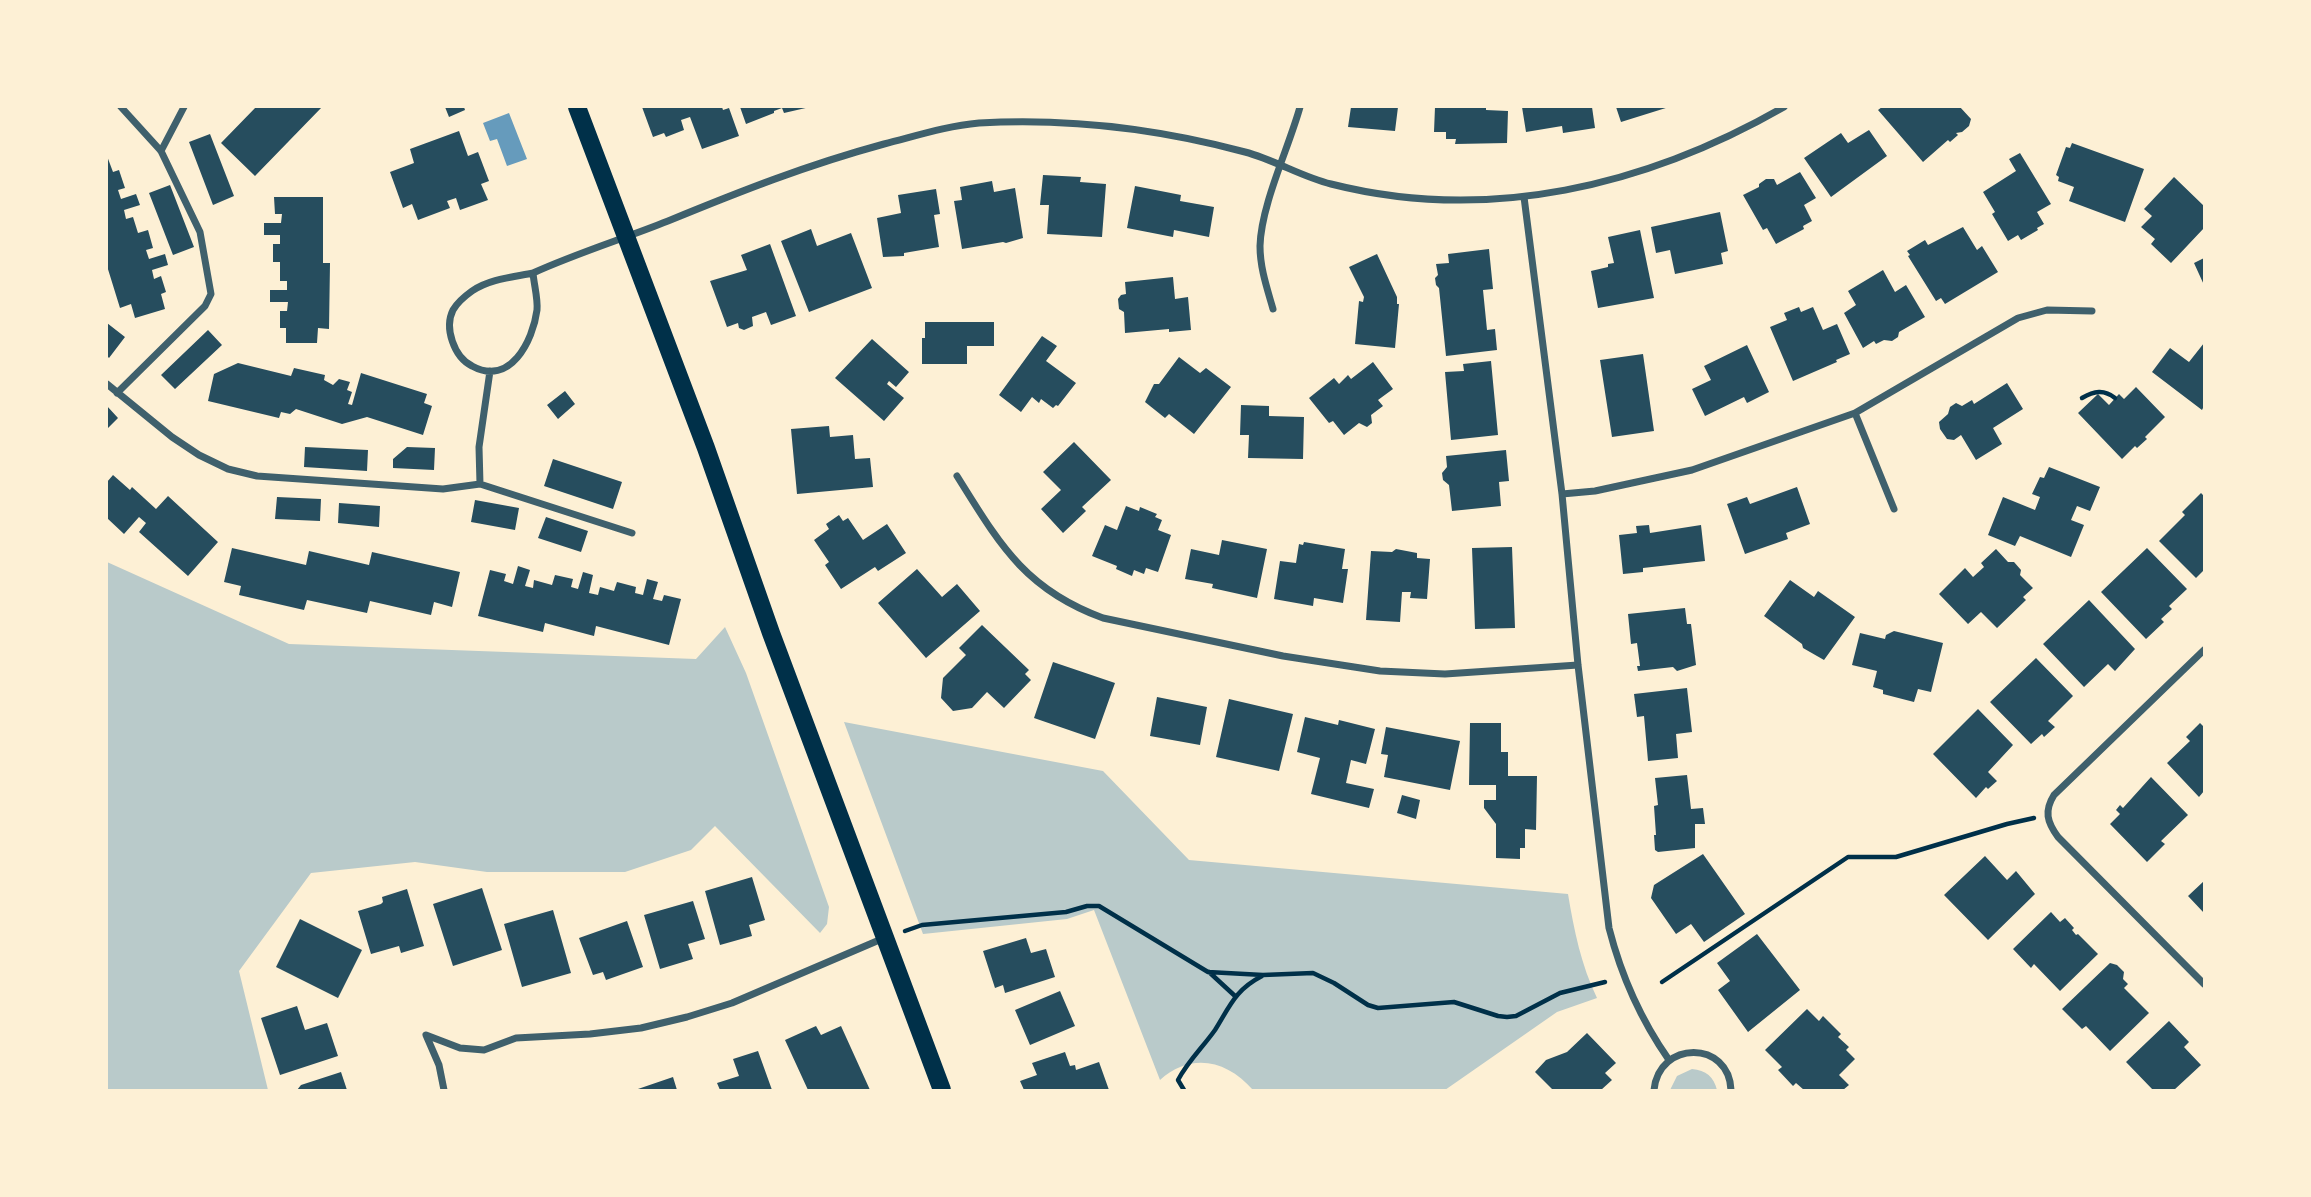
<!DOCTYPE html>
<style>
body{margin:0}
#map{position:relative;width:2311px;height:1197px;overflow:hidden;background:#fdf0d5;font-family:Lato,sans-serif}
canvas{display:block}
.frame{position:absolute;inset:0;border:108px solid #fdf0d5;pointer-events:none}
</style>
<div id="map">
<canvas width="2311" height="1197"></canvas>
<div class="frame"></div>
</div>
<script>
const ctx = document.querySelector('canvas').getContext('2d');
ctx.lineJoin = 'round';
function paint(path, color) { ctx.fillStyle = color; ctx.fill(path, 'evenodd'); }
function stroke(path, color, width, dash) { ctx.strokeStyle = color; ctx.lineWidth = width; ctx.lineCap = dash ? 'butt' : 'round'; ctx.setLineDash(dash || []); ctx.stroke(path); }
paint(new Path2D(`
 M107,562L289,644L696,659L725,627L746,673L829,907L827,924L820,933L715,826L691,850L625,872H487L415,862L311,873L239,971L268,1090H107Z
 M844,722L1103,771L1189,860L1568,894C1574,930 1581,965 1597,998L1557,1012L1445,1090H1253C1227,1060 1191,1052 1160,1080L1094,910L1067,919L923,934Z
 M1692,1069C1706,1070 1714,1077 1717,1090H1670L1677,1076Z`), '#b9caca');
paint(new Path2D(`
 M509,113L527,159L507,166L497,139L490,141L483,123Z`), '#669bbc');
paint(new Path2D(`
 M256,107H322L255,176L221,143Z
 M445,107H464L465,110L449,117Z
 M642,107H722L723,110L729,108L739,136L702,149L690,117L681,120L684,130L666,137L664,133L653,137Z
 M740,107H810L784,113L782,108L774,111V113L746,124Z
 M1351,107H1398L1395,131L1348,127Z
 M1435,107H1486V110L1508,111L1507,143L1455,144L1456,139H1446V132H1434Z
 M1522,107H1592L1595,128L1563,133L1562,126L1526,132Z
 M1616,107H1669L1621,122Z
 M1882,107H1960L1971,119L1969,126L1962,132L1956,133L1958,135L1950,142L1948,140L1923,162L1878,110Z
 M1869,130L1887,156L1831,197L1804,158L1841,133L1848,143Z
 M459,131L468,156L478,152L489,181L481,184L488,200L460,210L456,198L447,201L450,208L418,220L412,204L403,208L390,172L414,163L410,149Z
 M210,134L234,196L213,205L189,142Z
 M2072,143L2144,169L2125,222L2069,201L2074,187L2058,181L2059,177L2056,175L2066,147L2070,148Z
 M2020,153L2051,204L2037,212L2044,224L2037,228L2038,230L2021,240L2018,235L2008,241L1992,214L1995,212L1983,192L2016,171L2009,159Z
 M107,156L113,172L119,170L125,188L118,190L121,199L136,194L140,205L124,210L126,219L133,217L138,233L148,230L153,248L146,250L149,259L165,254L168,265L152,270L154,279L161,276L166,292L161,294L165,309L135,318L131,304L120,308L107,266Z
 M1800,172L1816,198L1804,205L1812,221L1803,226L1804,229L1776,244L1767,228L1763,230L1743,195L1759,187V184L1766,179H1774L1777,185Z
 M1043,175L1081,177L1080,182L1106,184L1102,237L1047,234L1049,205H1040Z
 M2174,177L2204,206V228L2171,263L2151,244L2155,239L2141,227L2152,216L2144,209Z
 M992,181L994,192L1015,188L1023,238L1006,243L1003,242L962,249L954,201L962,200L960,187Z
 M170,185L194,247L173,255L149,193Z
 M1135,186L1181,195L1180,201L1214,207L1209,237L1174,230L1173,237L1127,228Z
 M936,189L940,214L934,215L939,247L904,253V256L883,257L877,218L901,213L898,195Z
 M274,197H323V263H330L329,329L318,328L317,343H286V328H280V311H287L288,302H270V290H287V281H280V262H273V244H280V235H264V223H281L282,214H275Z
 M1720,212L1728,251L1721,253L1723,264L1675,274L1670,250L1656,253L1651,227Z
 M1963,227L1977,250L1982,246L1998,272L1945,304L1941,298L1936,301L1908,256L1910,255L1907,251L1925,240L1928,245Z
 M811,229L817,246L851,233L872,288L809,312L781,241Z
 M1640,230L1654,298L1598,308L1591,271L1608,267V264L1614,263L1608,237Z
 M770,244L796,316L771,325L766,312L752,317L753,326L744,330L739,328L738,323L727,327L710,281L747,270L741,255Z
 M1489,249L1493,289L1483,290L1487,330L1495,329L1497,350L1446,356L1439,288L1436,285L1435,278L1438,275L1436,264L1449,263L1448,254Z
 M1377,254L1397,297V304H1399L1395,348L1355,344L1359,301L1363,302L1364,297L1349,267Z
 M2204,258V285L2194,263Z
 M1883,270L1895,292L1906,285L1925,317L1899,332L1898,337L1892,341L1884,340L1876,344L1874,341L1863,348L1844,313L1856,305L1848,291Z
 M1173,277L1175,299L1188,297L1191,330L1169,332V329L1125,333L1124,312L1119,309L1118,299L1121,295L1126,294L1125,282Z
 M1799,307L1801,312L1813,307L1823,330L1837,324L1850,354L1836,360L1837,362L1793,381L1770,327L1787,320L1784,313Z
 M925,322H994V346H967V364H922V338H925Z
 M107,323L125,337L109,358L107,356Z
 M208,330L222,345L175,389L161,375Z
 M1042,336L1057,346L1046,361L1076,383L1058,406L1056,405L1053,408L1041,399L1039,403L1032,397L1021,412L999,395Z
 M872,339L909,372L896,387L889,381L887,384L904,398L884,421L835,378Z
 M2204,343V406L2202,410L2152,372L2170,348L2189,362Z
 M1747,345L1769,392L1747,403L1744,397L1705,416L1692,389L1711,380L1704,366Z
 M1643,354L1654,431L1612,437L1600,360Z
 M1179,357L1200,373L1206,368L1231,387L1194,434L1169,414L1165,418L1145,402L1154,384H1159Z
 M1491,361L1498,435L1451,440L1445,372L1464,371L1463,364Z
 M1373,362L1393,389L1378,400L1383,406L1371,415L1372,423L1367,427L1359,423L1344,435L1333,421L1329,423L1309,398L1334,378L1339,384L1348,375L1351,379Z
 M238,363L291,376L294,368L325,375L324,380L333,385L339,379L350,382L347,390L352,392L348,404L352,405L361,373L427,394L424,403L432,406L423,435L367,417L342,424L296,409L290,414L281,412L279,418L208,401L214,374Z
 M2007,383L2023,409L1993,428L2002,444L1976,460L1961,435L1954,440L1947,439L1940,429L1939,422L1948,414L1950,407L1956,403L1962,406L1972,400L1974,404Z
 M2136,387L2165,417L2145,437L2147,439L2137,448L2135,446L2122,459L2078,413L2098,394L2109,405L2119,394L2124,399Z
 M565,391L575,404L558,419L547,405Z
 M1241,405L1269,406V416L1304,417L1303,459L1248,458L1249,435H1240Z
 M107,406L118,418L107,429Z
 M829,426L830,437L853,435L855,459L870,458L873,487L797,494L791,429Z
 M1074,442L1111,480L1082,507L1086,511L1063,533L1041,509L1061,490L1043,472Z
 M305,447L368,450L367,471L304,467Z
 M407,447L435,448L434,470L393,468V459Z
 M1506,450L1509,481L1499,482L1501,506L1452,511L1449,485L1443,480L1442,473L1447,467L1446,456Z
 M553,459L622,482L613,509L544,486Z
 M2049,467L2100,487L2090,511L2077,506L2071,520L2084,525L2071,557L2020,536L2015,546L1988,535L2003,497L2035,510L2040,497L2032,494L2040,477L2044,478Z
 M113,475L130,490L132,487L156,509L168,496L218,542L188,576L139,532L146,523L139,517L124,534L107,518V482Z
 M1797,487L1810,524L1786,533L1788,539L1745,554L1727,504L1747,497L1750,504Z
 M2201,493L2204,496V570L2196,578L2159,541L2185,515L2182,512Z
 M277,497L321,499L320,521L275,519Z
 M475,500L519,508L515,530L471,522Z
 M339,503L380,506L379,527L338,523Z
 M1126,506L1139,511L1140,507L1157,514L1155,517L1162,520L1158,530L1171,535L1158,572L1146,568L1144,574L1134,570L1132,576L1116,569L1117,566L1092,556L1105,525L1117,530Z
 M839,515L843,521L848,518L863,540L887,524L906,553L878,571L875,567L841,589L825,565L829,562L814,540L829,529L826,524Z
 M546,517L588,531L581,552L538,538Z
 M1649,525L1650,533L1701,525L1705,561L1643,568V572L1623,574L1619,535L1637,533L1636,526Z
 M1222,540L1267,549L1257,598L1212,588L1213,584L1185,579L1191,549L1219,555Z
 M1304,542L1345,549L1342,569H1348L1343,603L1314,598L1313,606L1274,599L1280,561L1296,563L1299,544L1303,545Z
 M1512,547L1515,628L1475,629L1472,548Z
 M232,548L306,565L309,551L369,565L372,552L460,572L452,607L434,602L431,615L370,601L367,613L307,600L304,610L239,595L241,586L224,582Z
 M2147,548L2187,589L2169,606L2172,609L2161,619L2164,622L2146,639L2101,592Z
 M1396,549L1417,553V558L1430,559L1427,599L1410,598L1411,592H1402L1400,622L1366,620L1371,551L1392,552Z
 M1996,549L2008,562H2014L2021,570L2020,575L2033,588L2023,597L2026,600L1997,628L1981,612L1968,624L1939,594L1965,568L1973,577L1984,567L1981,563Z
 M518,566L530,570L525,586L533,588L534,580L552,585L555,575L573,579L571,587L578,589L583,572L593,575L589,593L598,595L600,587L614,591L617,582L636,587L635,593L643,595L647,579L658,582L653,599L662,601L664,595L681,599L669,645L596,626L594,636L545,623L543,632L478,616L490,570L506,574L504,581L513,584Z
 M917,569L942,597L957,584L980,611L926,658L878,603Z
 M1790,580L1814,597L1818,591L1855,617L1824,660L1803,648L1802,644L1764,616Z
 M2089,600L2135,649L2115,671L2108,664L2084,687L2043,644Z
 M1685,608L1687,624H1691L1696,665L1677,671L1673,667L1638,671L1637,666H1640L1637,643L1631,644L1628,614Z
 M982,625L1029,670L1025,674L1031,680L1004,708L987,692L972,708L953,711L941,698L943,678L966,655L959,648Z
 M1894,631L1943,643L1931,692L1918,689L1914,702L1883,694V690L1873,687L1877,671L1852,665L1860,633L1885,639L1886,635Z
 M2036,658L2073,696L2048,721L2055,727L2044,737L2042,734L2031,744L1990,702Z
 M1053,662L1115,683L1095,739L1034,718Z
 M1687,688L1692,732L1676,734L1678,758L1648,761L1644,716L1637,717L1634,694Z
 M1157,697L1207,707L1200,745L1150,736Z
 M1229,699L1293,714L1279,771L1216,757Z
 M1978,709L2013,745L1988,772L1997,781L1988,789L1986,787L1976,798L1933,754Z
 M1305,717L1338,725L1339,720L1375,729L1366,764L1351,760L1346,783L1374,789L1369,808L1311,794L1320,758L1297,752Z
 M1470,723H1501V752H1508V776H1537L1536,830L1525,829V848H1520V859L1496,858V824L1484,808V800H1496V785H1469Z
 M2200,723L2204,727V791L2199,797L2167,763L2190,741L2186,737Z
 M1386,727L1460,741L1450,790L1384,777L1388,755L1381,754Z
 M1687,775L1691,809L1703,808L1705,824H1695V848L1658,852L1655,850L1654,835H1656L1654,806L1658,805L1655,778Z
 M2151,777L2188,815L2161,841L2165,844L2147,862L2110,824L2120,814L2116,810L2120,805L2123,808Z
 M1402,795L1420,800L1416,819L1397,813Z
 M1703,854L1745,914L1704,942L1691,924L1676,934L1651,898L1654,885Z
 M1985,856L2007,880L2016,871L2035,894L1988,940L1944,895Z
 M752,877L765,920L749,925L752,936L720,945L705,891Z
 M2204,881V913L2188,896Z
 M482,888L502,950L453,966L433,904Z
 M407,889L424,946L401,953L399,946L371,954L358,911L381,904L383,902L382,897Z
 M693,901L705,939L688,944L693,959L660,969L644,915Z
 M553,910L571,973L522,987L504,924Z
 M2051,912L2060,922L2065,918L2074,928L2072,930L2076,935L2078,934L2098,954L2060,991L2034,964L2031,968L2013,949Z
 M300,919L362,950L338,998L276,967Z
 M627,921L643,967L606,980L603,972L593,975L579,938Z
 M1757,934L1800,990L1748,1032L1718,990L1730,981L1717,963Z
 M1026,938L1031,953L1046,949L1055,977L1005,993L1003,985L995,988L983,951Z
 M2110,963L2117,965L2124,972L2123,979L2128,984L2124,988L2149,1013L2110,1051L2086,1026L2082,1029L2062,1009Z
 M1060,991L1075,1026L1030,1045L1015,1010Z
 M297,1006L305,1030L327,1023L338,1056L280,1075L261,1018Z
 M1807,1009L1819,1021L1823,1016L1841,1034L1838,1037L1849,1047L1846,1050L1855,1059L1839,1075L1849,1085L1843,1090H1804L1796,1083L1793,1086L1778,1070L1782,1067L1765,1050Z
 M2169,1021L2189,1042L2184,1047L2201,1065L2174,1090H2153L2126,1062Z
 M816,1026L821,1035L841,1026L870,1090H808L785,1040Z
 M1587,1033L1616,1063L1605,1073L1612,1080L1601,1090H1553L1535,1072L1546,1060L1567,1052Z
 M758,1051L772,1090H720L717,1083L739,1076L733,1059Z
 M1065,1052L1070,1066L1075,1065L1076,1070L1099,1062L1109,1090H1024L1020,1081L1037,1075L1032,1063Z
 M341,1072L347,1090H297L301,1085Z
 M673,1077L677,1090H635Z`), '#264d5e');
stroke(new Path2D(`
 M2082,398C2094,391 2104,389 2115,398
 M905,931L922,925L1066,912L1087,906H1099L1208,972L1263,975L1313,973L1334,983L1368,1005L1378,1008L1454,1002L1498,1016L1507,1017L1516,1016L1560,993L1605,982
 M1209,972L1235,996
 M1662,982L1848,857H1896L2007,824L2034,818
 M1184,1090L1178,1080C1188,1061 1203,1047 1215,1030C1230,1006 1235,990 1262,976`), '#003049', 4.5);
stroke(new Path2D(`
 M161,151L184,107
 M1524,197L1562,494L1578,665L1609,928C1621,975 1641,1020 1669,1060
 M533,273C577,253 623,239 668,221C741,191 807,165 884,144C916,136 946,126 979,123C1069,118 1159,129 1245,152C1275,160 1302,177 1331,184C1489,224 1646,186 1784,107
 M533,273C534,285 538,298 537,310C533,341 510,387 472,366C454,357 444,328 453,310C457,303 465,296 472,291C489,279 513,277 533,273Z
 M1273,309C1267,288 1260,268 1260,246C1261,205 1289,147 1300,107
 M107,384L172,437L199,455L228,469L257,476L443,489L480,484L479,447L490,371
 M117,393L205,306L211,294L200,232L161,151L121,107
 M1855,413L1894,509
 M957,476C999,543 1024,589 1103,618L1283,656L1380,671L1445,674L1578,665
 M480,484L632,533
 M1562,494L1595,491L1692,470L1855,413L2018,318L2047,310L2092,311
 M2204,650L2054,795C2044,811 2047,822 2058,837L2204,984
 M444,1090L439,1065L426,1035L460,1048L484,1050L516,1038L590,1034L641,1028L687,1017L732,1003L884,938
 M1654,1090C1659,1040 1729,1040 1731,1090`), '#3f606c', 7);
stroke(new Path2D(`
 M577,107L706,448L771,633L942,1090`), '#003049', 18);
</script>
